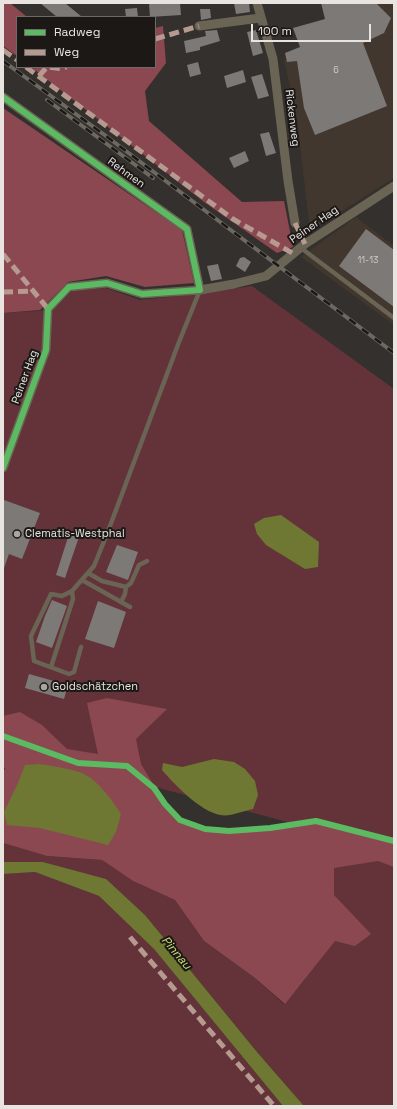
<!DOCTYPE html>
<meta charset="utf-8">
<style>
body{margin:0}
#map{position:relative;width:397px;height:1109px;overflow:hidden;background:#33302d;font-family:"Space Grotesk",sans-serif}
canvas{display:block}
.frame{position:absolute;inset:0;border:4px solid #e9e4e0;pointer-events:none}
.legend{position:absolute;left:16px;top:16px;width:140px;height:52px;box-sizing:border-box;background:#1b1816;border:1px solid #6d6a67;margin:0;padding:5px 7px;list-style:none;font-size:12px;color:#e9e4e0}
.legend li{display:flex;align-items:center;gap:8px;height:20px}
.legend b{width:20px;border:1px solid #6d6a67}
.scale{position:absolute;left:251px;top:24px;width:120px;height:18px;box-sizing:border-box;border:2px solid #e9e4e0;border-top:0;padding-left:5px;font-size:12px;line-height:14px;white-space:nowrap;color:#e9e4e0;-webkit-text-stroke:3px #1b1816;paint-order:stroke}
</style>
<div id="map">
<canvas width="397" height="1109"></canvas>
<div class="frame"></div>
<ul class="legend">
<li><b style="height:5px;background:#5cba63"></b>Radweg</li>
<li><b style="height:5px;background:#b69a8f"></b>Weg</li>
</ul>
<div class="scale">100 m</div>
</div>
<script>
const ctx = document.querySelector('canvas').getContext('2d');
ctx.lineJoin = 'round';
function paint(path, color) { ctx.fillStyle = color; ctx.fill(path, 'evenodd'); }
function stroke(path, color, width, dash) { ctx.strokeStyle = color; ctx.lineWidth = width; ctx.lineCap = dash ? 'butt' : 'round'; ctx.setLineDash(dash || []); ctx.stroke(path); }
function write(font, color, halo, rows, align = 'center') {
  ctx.font = font + ' "Space Grotesk",sans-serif'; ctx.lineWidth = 4; ctx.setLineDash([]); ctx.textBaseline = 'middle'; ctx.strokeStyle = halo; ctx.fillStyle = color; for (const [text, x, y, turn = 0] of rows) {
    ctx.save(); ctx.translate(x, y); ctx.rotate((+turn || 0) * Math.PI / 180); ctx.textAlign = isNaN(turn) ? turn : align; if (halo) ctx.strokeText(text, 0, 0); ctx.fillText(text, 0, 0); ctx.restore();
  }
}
paint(new Path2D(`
 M349,3H394V178L310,231L297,119L284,60L356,34Z
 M356,217L394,246V325L301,257Z`), '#42372e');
paint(new Path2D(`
 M252,286L394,389V1106H304L257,1052L145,915L106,880L43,862H3V843L47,856L102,860L133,881L175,900L204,941L255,978L284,1004L305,979L333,834L3,747V313L53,310L73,290L106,288L140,300L197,294Z
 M35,872L99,896L154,949L283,1106H3V874Z`), '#633339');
paint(new Path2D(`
 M3,3H10L27,17H17V56L3,46Z
 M163,26L166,63L145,91L149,121L242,202L284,201L293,247L277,253L204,202L31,67H155V28Z
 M3,108L182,230L194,283L145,287L106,276L68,282L40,310L3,313Z
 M107,698L167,709L136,739L141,764L165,804L180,820L205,829L229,831L270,828L316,821L394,841V867L378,861L334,868V895L371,934L355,946L335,941L285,1004L255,978L204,941L175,900L133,881L102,860L47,856L3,843V773L5,768L3,767V716L20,712L42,725L67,749L98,754L87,703Z`), '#8b4850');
paint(new Path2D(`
 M281,515L319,542L318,567L305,569L266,545L257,534L254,524L264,518Z
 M214,759L234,762L245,769L255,781L258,795L253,809C243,811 230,817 220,815C200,811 175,785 162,770L163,763L182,767Z
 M39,764C52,766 66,768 79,772C97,778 111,799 121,814L116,832L108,845L40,828L7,825L4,812L18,783L25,765Z
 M3,862H43L106,879L145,915L257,1052L304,1106H283L154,949L99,896L35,872L3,874Z`), '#6e7832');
paint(new Path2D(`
 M40,3H65L82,17H57Z
 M149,3H180L181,15L150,17Z
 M234,3H249L250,12L236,14Z
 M321,3H376L391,18L384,33L363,43L387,106L315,135L304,108L297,61L287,62L285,53L300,47L293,28L325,19Z
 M137,8L138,17H126L125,9Z
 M200,9H210L211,18L201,20Z
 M217,30L220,41L200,47V50L186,53L184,41L206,36L205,31Z
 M256,30L263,53L253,56L247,32Z
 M198,62L201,74L190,77L187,65Z
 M243,70L246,82L227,88L224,76Z
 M262,74L269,96L258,99L251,77Z
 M269,132L276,153L266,156L260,134Z
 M245,151L249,161L234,168L229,158Z
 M366,229L394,250V307L339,266Z
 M244,257L251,262L245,272L236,266L240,258Z
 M218,264L222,279L211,281L207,266Z
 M4,500L40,513L22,559L9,554L4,568L3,504Z
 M69,534L79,537L65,578L56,575Z
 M117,545L138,552L128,580L106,572Z
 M52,600L67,606L52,648L36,642L45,616Z
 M98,601L126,612L114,648L85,639Z
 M29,674L68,685L64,699L25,688Z`), '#7c7977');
stroke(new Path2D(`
 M301,248L394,318
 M88,573L102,581L126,587L131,583L139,565L147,561
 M82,580L130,607
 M121,602L125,594L126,587
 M81,647L74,672L69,674L34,661L31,636L51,594L62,596L72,591L94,566L107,534L179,342L200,290
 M51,667L73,599L72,591`), '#6a6454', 4.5);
stroke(new Path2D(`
 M257,3L273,59L288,181L295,223
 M199,26L260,18
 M3,97L187,229L200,290
 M3,468L46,350L48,309L69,287L107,283L142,294L200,290L234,284L266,276L305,244L394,186`), '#6a6454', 9);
const rail = new Path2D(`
 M3,61L106,136L394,353
 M47,100L153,178`);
stroke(rail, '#6d6961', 4);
stroke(rail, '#1b1816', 2.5, [8]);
stroke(new Path2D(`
 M155,39L199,26
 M3,50L17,60
 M26,67L233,219L294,254
 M39,76L47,67L63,69L66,67
 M295,223L305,244
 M3,254L48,309
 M3,292L32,291
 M130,937L274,1106`), '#b69a8f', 5, [10, 5]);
stroke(new Path2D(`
 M3,97L187,229L200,290L142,294L107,283L69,287L48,309L46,350L3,468
 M3,736L78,763L127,766L154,788L165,804L180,820L205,829L229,831L270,828L316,821L394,841`), '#5cba63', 6);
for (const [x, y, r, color] of [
 [17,534,4,"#a9a5a1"],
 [44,687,4,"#a9a5a1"]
]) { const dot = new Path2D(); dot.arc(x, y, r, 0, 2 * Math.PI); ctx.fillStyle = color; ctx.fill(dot); stroke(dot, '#1b1816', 1.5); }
write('9px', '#cec9c6', null, [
 ["6",336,71],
 ["11-13",368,261]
]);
write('11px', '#e9e4e0', '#1b1816', [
 ["Rickenweg",292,118,83],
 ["Rehmen",126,173,36],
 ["Peiner Hag",314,225,-35],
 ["Peiner Hag",25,377,-70]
]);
write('11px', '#e9e4e0', '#1b1816', [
 ["Clematis-Westphal",25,534],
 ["Goldschätzchen",52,687]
], 'left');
write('italic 12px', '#cadc72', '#1b1816', [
 ["Pinnau",176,953,50]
]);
</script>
